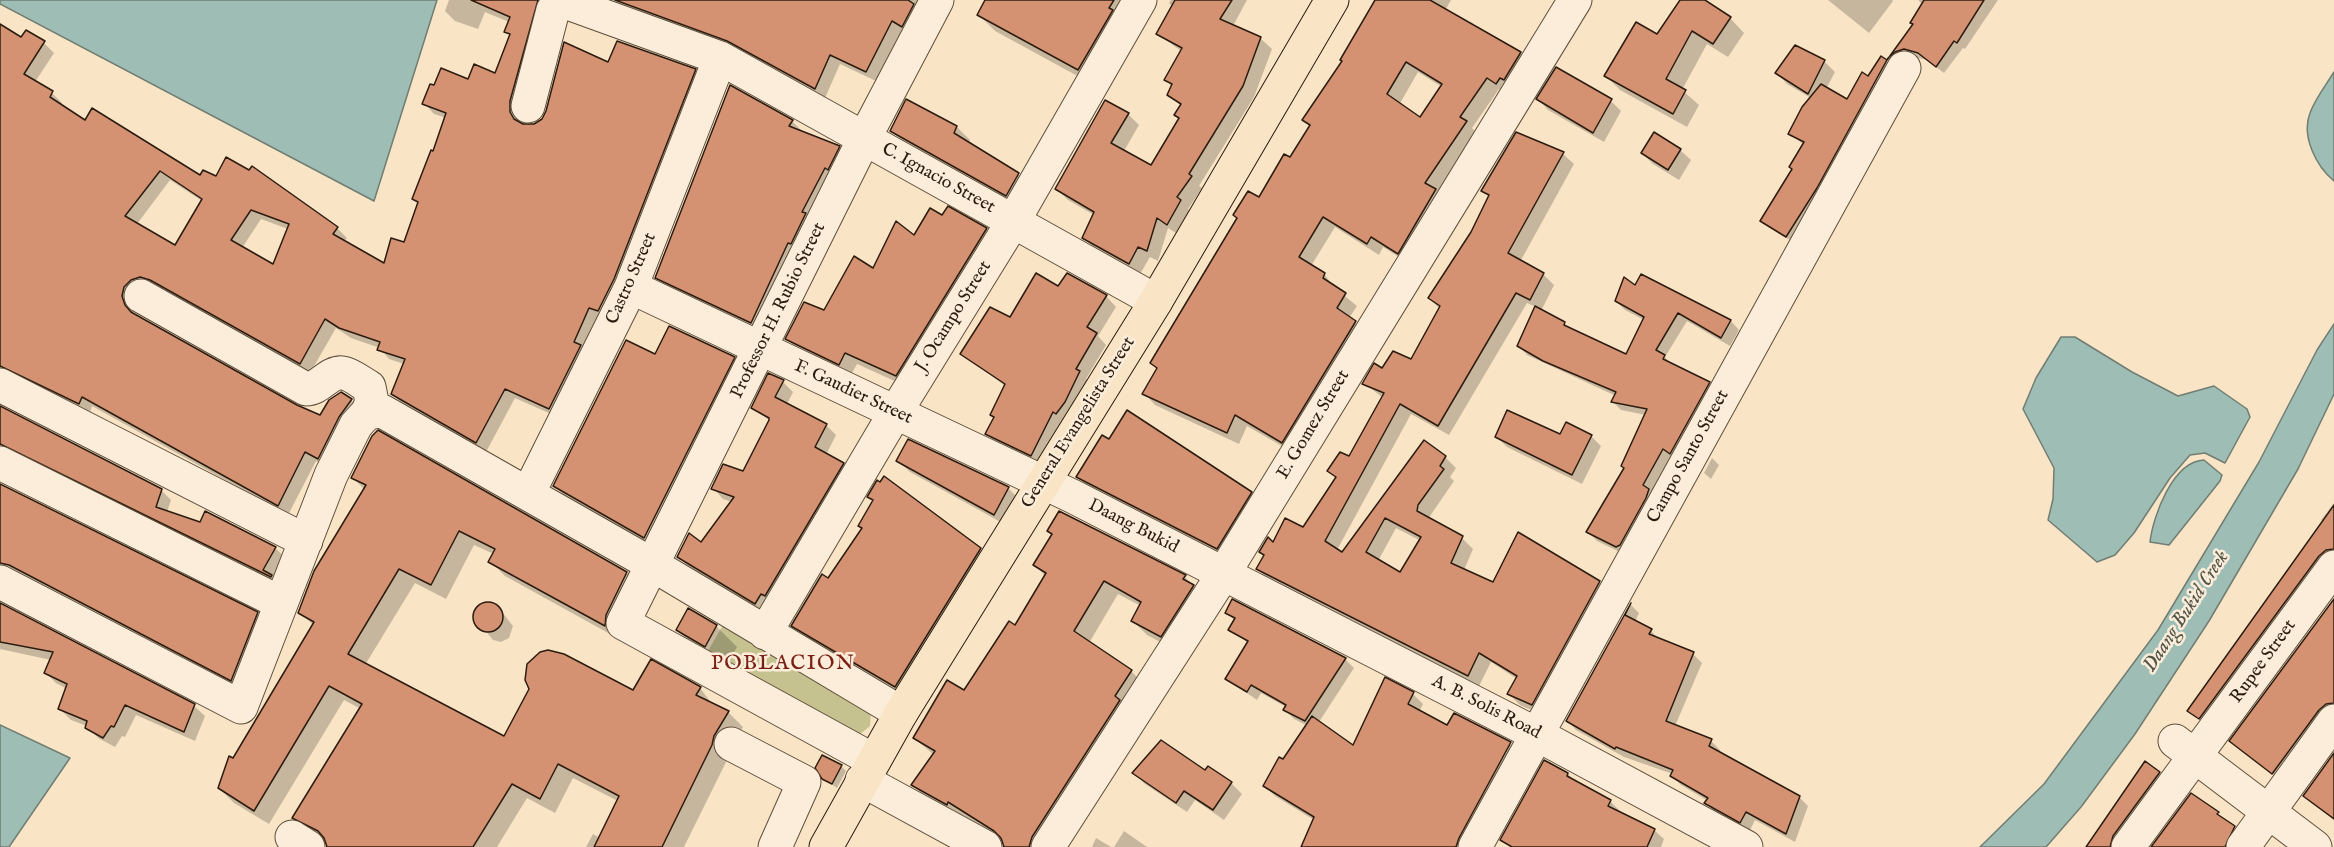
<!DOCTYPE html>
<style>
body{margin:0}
canvas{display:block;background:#f9e4c5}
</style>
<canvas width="2334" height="847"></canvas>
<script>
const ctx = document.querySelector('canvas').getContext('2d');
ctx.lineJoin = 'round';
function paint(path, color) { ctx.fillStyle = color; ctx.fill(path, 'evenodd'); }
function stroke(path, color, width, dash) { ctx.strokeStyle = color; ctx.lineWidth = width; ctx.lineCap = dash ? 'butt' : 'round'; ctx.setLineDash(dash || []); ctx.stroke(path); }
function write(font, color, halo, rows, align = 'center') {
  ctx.font = font + ' "IM FELL English",serif'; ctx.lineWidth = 5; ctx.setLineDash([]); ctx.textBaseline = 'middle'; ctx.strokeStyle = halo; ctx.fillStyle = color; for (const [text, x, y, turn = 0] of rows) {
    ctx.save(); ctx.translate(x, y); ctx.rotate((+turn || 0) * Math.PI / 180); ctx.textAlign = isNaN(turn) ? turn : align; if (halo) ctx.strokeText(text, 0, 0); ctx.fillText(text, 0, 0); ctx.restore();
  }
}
paint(new Path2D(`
 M723,625L871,712L870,726L859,735L705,656Z`), '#c5c290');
const water = new Path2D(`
 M0,0H437L374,201L0,4Z
 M2334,72V181C2316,166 2301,136 2310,113C2315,99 2326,85 2334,72Z
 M2334,324V394L2298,469L2209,621L2135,734L2081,807L2046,847H1980L2044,784L2158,630L2259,462L2317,350Z
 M2061,337H2075L2132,372L2178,396L2214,386L2247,409L2250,417L2225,463L2205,453L2190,455L2170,478L2134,533L2115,555L2097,562L2048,520L2053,499L2054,468L2023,409L2036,378Z
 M2204,460L2222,475L2220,481L2169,545L2150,542C2153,516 2173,461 2204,460Z
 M0,725L70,758L9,847H0Z`);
paint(water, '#9ebeb5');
stroke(water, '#707d73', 1.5);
paint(new Path2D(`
 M449,0H556L519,112L520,124L534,125L543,120L609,63L695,70L705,81L560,418L515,398L486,452L403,404L392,394L404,364L389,359L380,348L351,338L336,328L310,373L132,307L134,315L296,407L321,417L351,400L361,410L329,468L316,461L288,515L92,406L90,413L0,379V25L22,39L44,43L54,53L35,82L52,93L62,103L60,106L86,122L201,177L337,228L347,238L344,242L385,265L405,244L419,204L414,198L434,153L446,118L434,114L424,103L469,81L496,75L511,36L506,31L509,22L485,12L478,29L455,21L445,11ZM170,180L202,201L175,247L137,224ZM261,219L288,229L274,266L242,248Z
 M603,0H932L912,36L902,30L876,81L840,64L825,98L628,10L623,5Z
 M987,0H1139L1094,85L995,31L979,15Z
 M1171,0H1247L1233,26L1260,38L1272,49L1254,97L1199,186L1202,188L1188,209L1191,212L1179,235L1168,228L1158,261L1150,257L1140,274L1095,249L1084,238L1094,215L1068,200L1057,189L1128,114L1139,125L1124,151L1152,167L1180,119L1181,106L1169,94L1173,87L1166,80L1181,51L1158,34L1173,7L1169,3Z
 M1374,0H1451L1446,9L1520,53L1532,65L1508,94L1499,89L1472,128L1477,134L1410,264L1383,247L1379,255L1335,227L1311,266L1324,274L1335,288L1357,306L1349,318L1367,334L1294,453L1247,426L1239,444L1155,405L1144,393L1158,369L1151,363L1259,199L1290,159L1310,127L1304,120L1344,62ZM1418,72L1442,87L1420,119L1399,105Z
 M1682,0H1702L1730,18L1744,33L1728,57L1707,44L1682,90L1699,105L1687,127L1620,90L1606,76L1658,36Z
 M1828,0H1892L1893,1L1869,33Z
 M1918,0H1998L1965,49L1963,48L1944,73L1927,60L1911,56L1794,243L1762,221L1793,170L1804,145L1789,133L1811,98L1787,84L1777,73L1824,61L1835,72L1826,89L1848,101L1882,58L1887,62L1914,25L1923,5Z
 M1538,99L1611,101L1621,111L1604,142L1548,110Z
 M792,121L802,131L839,147L849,158L762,332L667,287L657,277Z
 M957,127L970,140L968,144L1018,174L1032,187L1019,208L905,144L892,131Z
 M1680,150L1691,160L1679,180L1653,164L1642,153Z
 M1563,154L1574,164L1520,262L1543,274L1554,285L1541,311L1570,329L1626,356L1644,320L1625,310L1616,301L1636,287L1642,276L1731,321L1739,330L1730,346L1687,321L1665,357L1672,365L1709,383L1718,392L1626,555L1597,541L1588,532L1626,469L1646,415L1621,410L1613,402L1616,396L1527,355L1519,346L1536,307L1527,303L1449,435L1411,414L1337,550L1343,554L1424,442L1445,457L1456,468L1450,477L1454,481L1428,519L1462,538L1473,549L1464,570L1494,584L1599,582L1610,593L1543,715L1520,705L1509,694L1517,679L1491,662L1479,686L1268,580L1258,569L1274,544L1304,529L1337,479L1329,471L1349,459L1383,398L1364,383L1383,370L1411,361L1440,309L1429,298L1472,233L1490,198L1483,191ZM1396,528L1421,541L1401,574L1378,561Z
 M943,217L986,229L998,241L908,387L857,364L851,375L799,351L787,339Z
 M1058,288L1106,296L1116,307L1098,336L1106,345L1086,379L1090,383L1042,465L998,444L987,434L995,418L991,414L1005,386L962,353Z
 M656,356L734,358L745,369L656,549L566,497L555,486Z
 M783,382L793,392L787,404L826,425L836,435L826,455L843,464L853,474L766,613L689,567L679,557L701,544L732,502L723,499L713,488L743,472L770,421L753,408Z
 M0,408L161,490L171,500L167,512L201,524L206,513L275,548L286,558L281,586L0,457Z
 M377,433L627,573L641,588L619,639L505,576L490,561L494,554L474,545L446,599L415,583L365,665L504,738L633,692L700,688L713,705L728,712L743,727L729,751L727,760L684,847H586L593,834L600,838L618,801L573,778L555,813L527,798L497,847H328L327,842L309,833L294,818L361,709L344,700L269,824L234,803L219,788L314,626L300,612L365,490L352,477Z
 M1591,436L1601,446L1582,484L1507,447L1496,437Z
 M909,441L1008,488L1020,500L1006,525L910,472L898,461Z
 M1712,458L1719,465L1711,479L1704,473Z
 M1078,477L1251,493L1261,503L1227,558L1088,487Z
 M0,486L257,614L267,624L241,690L0,578Z
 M874,501L980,550L993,562L908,699L806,638L793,625L829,580L863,529Z
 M2334,503V554L2204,723L2189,711L2323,522L2321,520Z
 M1049,531L1185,577L1207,600L1175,650L1147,635L1133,621L1141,606L1118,594L1089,643L1131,671L1145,685L1048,847H1009L1002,840L963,815L961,818L927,799L913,785L934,755L914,738L964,692L1015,627L1046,577L1035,565L1053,535Z
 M2334,601V708L2278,778L2231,741Z
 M495,603L513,626L509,638L501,642L493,640L475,618L480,606Z
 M0,605L194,706L205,716L195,741L136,715L125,737L122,736L115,747L98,738L87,726L71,720L60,709L67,689L56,683L45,672L51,660L0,649Z
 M1631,605L1639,613L1635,622L1651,631L1660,640L1693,654L1702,663L1675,726L1711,741L1720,750L1719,753L1800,798L1808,806L1795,842L1755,820L1750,830L1715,812L1706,803L1708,801L1681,785L1672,776L1673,774L1624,757L1576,730L1568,721Z
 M1227,613L1345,659L1354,668L1319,722L1354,748L1413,694L1423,704L1419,712L1448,727L1455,715L1510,744L1520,754L1471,847H1305L1314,820L1275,796L1265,786L1308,726L1294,719L1285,710L1286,707L1261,693L1257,700L1226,679L1248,643L1230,629L1235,621Z
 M716,626L737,647L726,666L698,650L677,630Z
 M841,766L846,771L837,788L823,778Z
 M1206,772L1231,783L1242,794L1224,820L1195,800L1187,812L1145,784L1134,773Z
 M2159,773L2164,778L2115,847H2087Z
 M1568,774L1577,783L1610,801L1620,811L1619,813L1654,830L1664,839L1661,847H1510L1502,840Z
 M1124,831L1147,847H1114Z
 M1096,838L1111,847H1092Z`), '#0003');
const building = new Path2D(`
 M471,0H538L510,101V112L514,119L523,124H534L542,119L546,111L564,42L608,62L617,41L696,69L614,279L598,311L589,308L574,342L581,345L549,409L505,389L476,443L391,394L405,359L377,350L380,342L339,328L325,319L300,364L150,280L140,277L131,280L124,287L122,296L125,305L131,312L297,405L320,415L329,400L341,392L352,399L339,417L318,459L305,452L278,506L82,397L79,404L0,366V24L21,37L26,30L45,41L24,74L53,91L50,97L85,120L92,108L200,175L203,170L216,176L226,157L249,170L252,166L338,227L333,234L384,263L391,238L404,242L418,202L412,199L431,150L433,151L446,113L422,104L430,84L434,85L441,68L468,79L474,64L495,73L510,34L504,32L510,17ZM160,171L202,199L175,245L125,216ZM251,210L289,224L273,264L231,240Z
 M615,0H908L914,4L902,27L892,21L866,72L830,55L815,89L727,41Z
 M985,0H1114L1109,8L1113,10L1078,70L977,15Z
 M1175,0H1232L1220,19L1261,37L1243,86L1189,174L1192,176L1177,197L1181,200L1167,225L1157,218L1147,251L1138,247L1129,264L1082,238L1094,212L1055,189L1105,100L1129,113L1111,143L1151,165L1179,118L1174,115L1181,104L1167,95L1172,84L1164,80L1182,48L1156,34Z
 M1375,0H1430L1521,52L1504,80L1500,78L1496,84L1487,78L1460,117L1467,121L1425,183L1436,189L1398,254L1371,237L1367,244L1323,217L1299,257L1325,273L1323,278L1346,293L1337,308L1356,321L1282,443L1235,415L1227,433L1142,394L1157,368L1150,363L1237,218L1233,215L1248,191L1259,197L1284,154L1290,157L1310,125L1302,120L1342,61L1340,60ZM1406,62L1442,84L1420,117L1387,94Z
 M1680,0H1705L1731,17L1713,44L1692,31L1666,79L1686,90L1673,114L1604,76L1636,22L1657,34Z
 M1924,0H1984L1957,43L1954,41L1936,67L1918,53L1904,49L1895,52L1888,58L1817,188L1786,237L1760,221L1792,169L1789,167L1804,142L1788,134L1802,107L1821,84L1847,99L1862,72L1868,76L1881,56L1887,60L1913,24L1910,23Z
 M1795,45L1825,60L1808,94L1775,73Z
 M1556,67L1612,99L1593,133L1536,99Z
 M730,85L793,120L789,126L840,146L828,170L825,168L802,212L806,213L791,244L788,243L751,323L655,278Z
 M906,99L957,126L954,133L1019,173L1006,196L890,131Z
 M1516,132L1564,152L1508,253L1544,273L1530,300L1516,293L1438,426L1400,404L1325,541L1342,552L1424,440L1446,456L1440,466L1444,469L1418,505L1417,511L1463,536L1451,563L1493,582L1518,532L1600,581L1532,705L1507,694L1517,676L1479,653L1468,676L1256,569L1264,555L1259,552L1268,537L1273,542L1285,518L1303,527L1336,477L1327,471L1340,452L1349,456L1384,393L1362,384L1374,363L1382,368L1393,351L1411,359L1440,306L1428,298L1471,232L1489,195L1481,191ZM1385,518L1421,537L1400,572L1366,552Z
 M1654,132L1681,149L1668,170L1641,153Z
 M948,206L987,228L896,376L845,353L839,365L785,339L804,302L824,310L854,256L873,268L896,221L914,235L930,208L942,215Z
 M1036,273L1058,286L1067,273L1107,295L1087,327L1097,333L1076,369L1080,371L1065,402L1056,414L1053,412L1031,456L985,434L994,417L990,415L1005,384L960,354L990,307L1010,317Z
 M1641,274L1731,320L1721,338L1678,313L1656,350L1665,355L1663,359L1710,382L1670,454L1663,449L1643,485L1649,489L1646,498L1620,545L1616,547L1586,532L1624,468L1621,466L1647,409L1611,402L1616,392L1543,361L1517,346L1535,306L1565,322L1564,325L1626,354L1644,317L1615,301L1624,277L1635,285Z
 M669,326L735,357L644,538L553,486L626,340L655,354Z
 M768,373L784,380L775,397L827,424L815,447L844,463L765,596L761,594L755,604L677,557L689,533L701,542L734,497L711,489L723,464L743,471L769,420V418L751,408Z
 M0,406L162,489L156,507L200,522L205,511L276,547L263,570L272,575L271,577L0,444Z
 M1127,410L1252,492L1217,549L1076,477L1102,435L1109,439Z
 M1507,410L1560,434L1566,422L1592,435L1572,475L1495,437Z
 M378,430L627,572L606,615L605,626L488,562L495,549L459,531L431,585L399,569L348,654L504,736L529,689L525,680L527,664L540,652L548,650L564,654L633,690L651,659L701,687L696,695L729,711L714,736L712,745L662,847H594L619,796L558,764L540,799L512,784L473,847H327L324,838L318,831L292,818L362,704L329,686L254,811L218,788L229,756L233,758L314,622L298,613L314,571L366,485L351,478L372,436Z
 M908,439L1009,487L994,515L896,461Z
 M884,476L981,548L895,687L791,626L822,574L828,578L862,528L858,526L873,500L867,497L877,480L880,482Z
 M0,484L258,612L231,681L9,565L0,563Z
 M2334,505V549L2326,550L2319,556L2199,719L2187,711Z
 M1059,511L1186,575L1183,579L1194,585L1161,637L1131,621L1141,602L1104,581L1074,631L1132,670L1115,696L1120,700L1032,837L1029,847H1004L1001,838L994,831L948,802L947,805L911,785L935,751L913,738L947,680L964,690L1009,621L1015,625L1046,573L1033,565L1052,534L1047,531Z
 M1232,599L1346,658L1305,721L1283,710L1286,705L1251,685L1247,692L1225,679L1248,641L1228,630L1235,618L1225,613Z
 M2334,599V703L2326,704L2319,710L2272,774L2229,741Z
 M473 617a15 15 0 1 1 30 0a15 15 0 1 1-30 0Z
 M0,603L195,704L184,732L125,705L114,727L111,726L103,738L85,728L87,721L58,709L67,684L44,673L53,652L0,642Z
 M1631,603L1625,615L1652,629L1649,634L1694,652L1666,721L1712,739L1709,746L1800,796L1786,834L1746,812L1740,823L1704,803L1708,798L1670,776L1673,770L1616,747L1615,749L1566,721Z
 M688,608L717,625L705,647L676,630Z
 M1385,677L1414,692L1408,704L1447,725L1454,713L1511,742L1459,838L1456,847H1301L1314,817L1263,786L1279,757L1283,759L1312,716L1353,745Z
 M1161,740L1205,770L1208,766L1232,782L1213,810L1184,791L1176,803L1132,773Z
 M2334,753V819L2303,796Z
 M822,755L842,765L832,784L822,779L815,768Z
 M1544,760L1568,773L1567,776L1611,800L1608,806L1655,829L1647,847H1512L1500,840Z
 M2145,761L2160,772L2113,836L2110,847H2086Z
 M2191,793L2219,812L2217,814L2235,826L2225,847H2151Z`);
paint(building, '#d49272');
stroke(building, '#2b1c0f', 1.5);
const minor = new Path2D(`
 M528,106L553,10L559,3H568L720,58L1156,301
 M631,287L1072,496L1536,734L1746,847
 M141,296L306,389C320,389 329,371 343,373C351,374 362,383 369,387L372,402L367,413
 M0,385L306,541
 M0,463L281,603
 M528,494L631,287L720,58
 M0,582L241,707L331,475L356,425L367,413L382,411L653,565L901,713
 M765,633L895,413L1014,220L1140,0
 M2175,741L2315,847
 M731,744L804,782L775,847
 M873,760L623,623L864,139L937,0
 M862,780L985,847
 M292,837L308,847
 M1048,847L1224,573L1575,0
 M1475,847L1904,68
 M2128,847L2334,567
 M2243,847L2334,721`);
const major = new Path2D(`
 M826,847L901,713L1156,301L1332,0`);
stroke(minor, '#5e4e3c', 35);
stroke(major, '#2b1c0f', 35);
stroke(minor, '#fbedd9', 33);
stroke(major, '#f9e4c5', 33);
write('18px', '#2b1c0f', '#fbedd9', [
 ["C. Ignacio Street",938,179,29],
 ["Castro Street",632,279,-66],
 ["Professor H. Rubio Street",779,311,-64],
 ["J. Ocampo Street",954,317,-58],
 ["F. Gaudier Street",853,393,25],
 ["General Evangelista Street",1079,423,-58],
 ["E. Gomez Street",1314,425,-59],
 ["Campo Santo Street",1689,457,-61],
 ["Daang Bukid",1133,527,27],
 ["Rupee Street",2264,662,-54],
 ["A. B. Solis Road",1486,708,27]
]);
write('italic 20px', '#535549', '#fbedd9', [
 ["Daang Bukid Creek",2187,612,-57]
]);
ctx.letterSpacing = '1.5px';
write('21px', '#7a1f14', '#fbedd9', [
 ["POBLACION",783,665]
]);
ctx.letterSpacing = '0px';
</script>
